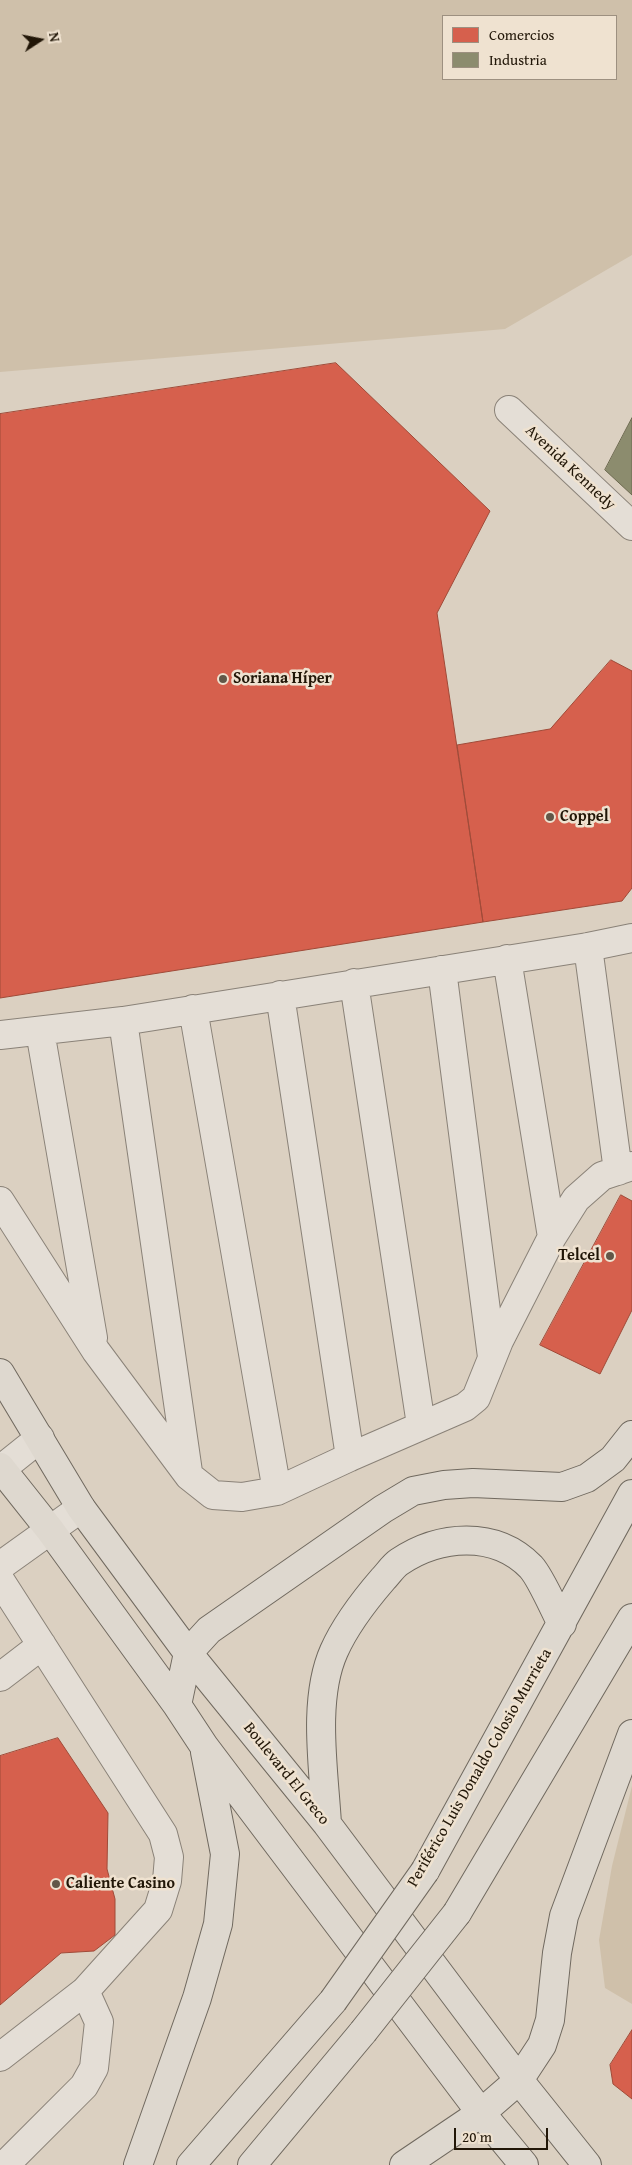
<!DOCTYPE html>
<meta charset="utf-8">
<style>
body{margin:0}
#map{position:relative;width:632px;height:2165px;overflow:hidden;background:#dbd0c1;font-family:"Gentium Book Plus",serif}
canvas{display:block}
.legend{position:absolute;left:442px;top:15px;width:175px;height:65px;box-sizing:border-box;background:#efe2d0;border:1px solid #9d9080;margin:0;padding:6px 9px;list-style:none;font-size:15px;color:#211607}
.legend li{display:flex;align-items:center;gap:10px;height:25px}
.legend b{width:25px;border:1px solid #9d9080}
.north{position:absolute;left:15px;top:15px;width:50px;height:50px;-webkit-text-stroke:4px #efe2d0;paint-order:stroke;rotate:79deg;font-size:14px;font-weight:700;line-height:20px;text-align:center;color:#211607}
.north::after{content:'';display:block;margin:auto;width:18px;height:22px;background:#211607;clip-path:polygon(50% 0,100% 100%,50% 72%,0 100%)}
.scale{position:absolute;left:454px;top:2128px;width:94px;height:22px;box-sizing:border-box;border:2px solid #211607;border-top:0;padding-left:6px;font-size:15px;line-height:18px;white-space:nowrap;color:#211607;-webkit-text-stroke:4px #efe2d0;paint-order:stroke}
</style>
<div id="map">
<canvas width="632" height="2165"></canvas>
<ul class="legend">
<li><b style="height:14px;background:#d6604d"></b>Comercios</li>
<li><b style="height:14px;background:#8c8c6e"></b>Industria</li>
</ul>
<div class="north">N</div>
<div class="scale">20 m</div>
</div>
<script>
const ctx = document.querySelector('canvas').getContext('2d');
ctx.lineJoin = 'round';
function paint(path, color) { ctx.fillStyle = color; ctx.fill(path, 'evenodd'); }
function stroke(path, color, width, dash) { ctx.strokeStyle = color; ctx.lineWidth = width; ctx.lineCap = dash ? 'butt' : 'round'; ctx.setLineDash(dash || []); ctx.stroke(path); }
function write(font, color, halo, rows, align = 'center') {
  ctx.font = font + ' "Gentium Book Plus",serif'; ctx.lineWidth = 5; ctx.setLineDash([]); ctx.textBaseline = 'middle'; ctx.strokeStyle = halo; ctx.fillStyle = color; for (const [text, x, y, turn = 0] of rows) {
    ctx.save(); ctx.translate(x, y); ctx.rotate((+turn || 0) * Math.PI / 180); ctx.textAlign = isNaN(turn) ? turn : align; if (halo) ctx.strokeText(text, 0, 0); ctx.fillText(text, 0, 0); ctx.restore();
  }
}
paint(new Path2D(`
 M0,0H632V255L505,329L0,372ZM616,16V79H443V16Z
 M632,1786V2004L605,1988L599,1940L612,1866Z`), '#cfc0aa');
const shops = new Path2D(`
 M336,363L490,511L437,613L483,922L0,998V414Z
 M611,660L632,671V888L622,901L483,922L457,745L550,729Z
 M621,1195L632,1201V1310L600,1374L540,1345Z
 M58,1738L108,1813L107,1869L115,1899V1935L94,1951L61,1953L0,2005V1756Z
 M632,2030V2099L613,2084L610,2065Z`);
paint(shops, '#d6604d');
stroke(shops, '#a04a38', 1);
const industry = new Path2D(`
 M632,418V495L605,470Z`);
paint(industry, '#8c8c6e');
stroke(industry, '#6c694f', 1);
const minor = new Path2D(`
 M509,410L632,526
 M588,947L618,1171
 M507,959L552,1237
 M442,970L492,1357
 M354,983L421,1425
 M280,995L350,1457
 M193,1009L277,1491
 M123,1021L188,1472
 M40,1031L93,1338
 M0,1035L123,1021L588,947L632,938
 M0,1201L96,1351L189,1476L213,1495L242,1497L277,1491L350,1457L465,1407L476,1398L499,1341L552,1237L576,1199L602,1176L632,1166
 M0,1470L40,1438
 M0,1566L81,1508
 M0,1580L163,1834L169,1857L167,1881L158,1910L85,1991L0,2057
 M0,1677L42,1645
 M5,2165L84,2086L94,2068L99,2022L85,1991`);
const major = new Path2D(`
 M0,1373L81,1508L188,1653L327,1824L519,2080L587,2165
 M0,1467L50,1530L177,1705L204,1746L481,2113L524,2165
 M177,1705L188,1653L209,1630L383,1509L413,1491L444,1485L473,1483L562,1487L587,1478L613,1459L632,1435
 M327,1824C324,1771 312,1700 334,1651C346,1624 364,1601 383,1579C388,1574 393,1566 399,1562C439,1535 495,1530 531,1567C541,1578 554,1609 562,1624
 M425,1871L632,1494
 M457,1913L632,1618
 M138,2165L197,1998L218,1924L225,1854L205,1752
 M191,2165L333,2001
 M252,2165L363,2032
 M404,2165L481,2113L519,2080L542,2045L550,2020L557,1953L564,1916L632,1734`);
stroke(minor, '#8a8278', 30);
stroke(major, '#70695f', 30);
stroke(minor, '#e4ded6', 28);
stroke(major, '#ded8cf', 28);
const majorBridge = new Path2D(`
 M333,2001L425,1871
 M363,2032L457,1913`);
stroke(majorBridge, '#70695f', 30, []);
stroke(majorBridge, '#ded8cf', 28);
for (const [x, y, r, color] of [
 [223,679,5,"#625748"],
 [550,817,5,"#625748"],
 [610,1256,5,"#625748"],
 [56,1884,5,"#625748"]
]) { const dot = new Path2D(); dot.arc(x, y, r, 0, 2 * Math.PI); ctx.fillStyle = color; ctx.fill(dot); stroke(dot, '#efe2d0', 2); }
write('16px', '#211607', '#efe2d0', [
 ["Avenida Kennedy",570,468,43],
 ["Periférico Luis Donaldo Colosio Murrieta",480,1768,-60],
 ["Boulevard El Greco",286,1774,51]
]);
write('bold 16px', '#211607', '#efe2d0', [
 ["Soriana Híper",233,679],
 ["Coppel",560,817],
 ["Telcel",600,1256,"right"],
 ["Caliente Casino",66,1884]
], 'left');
</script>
